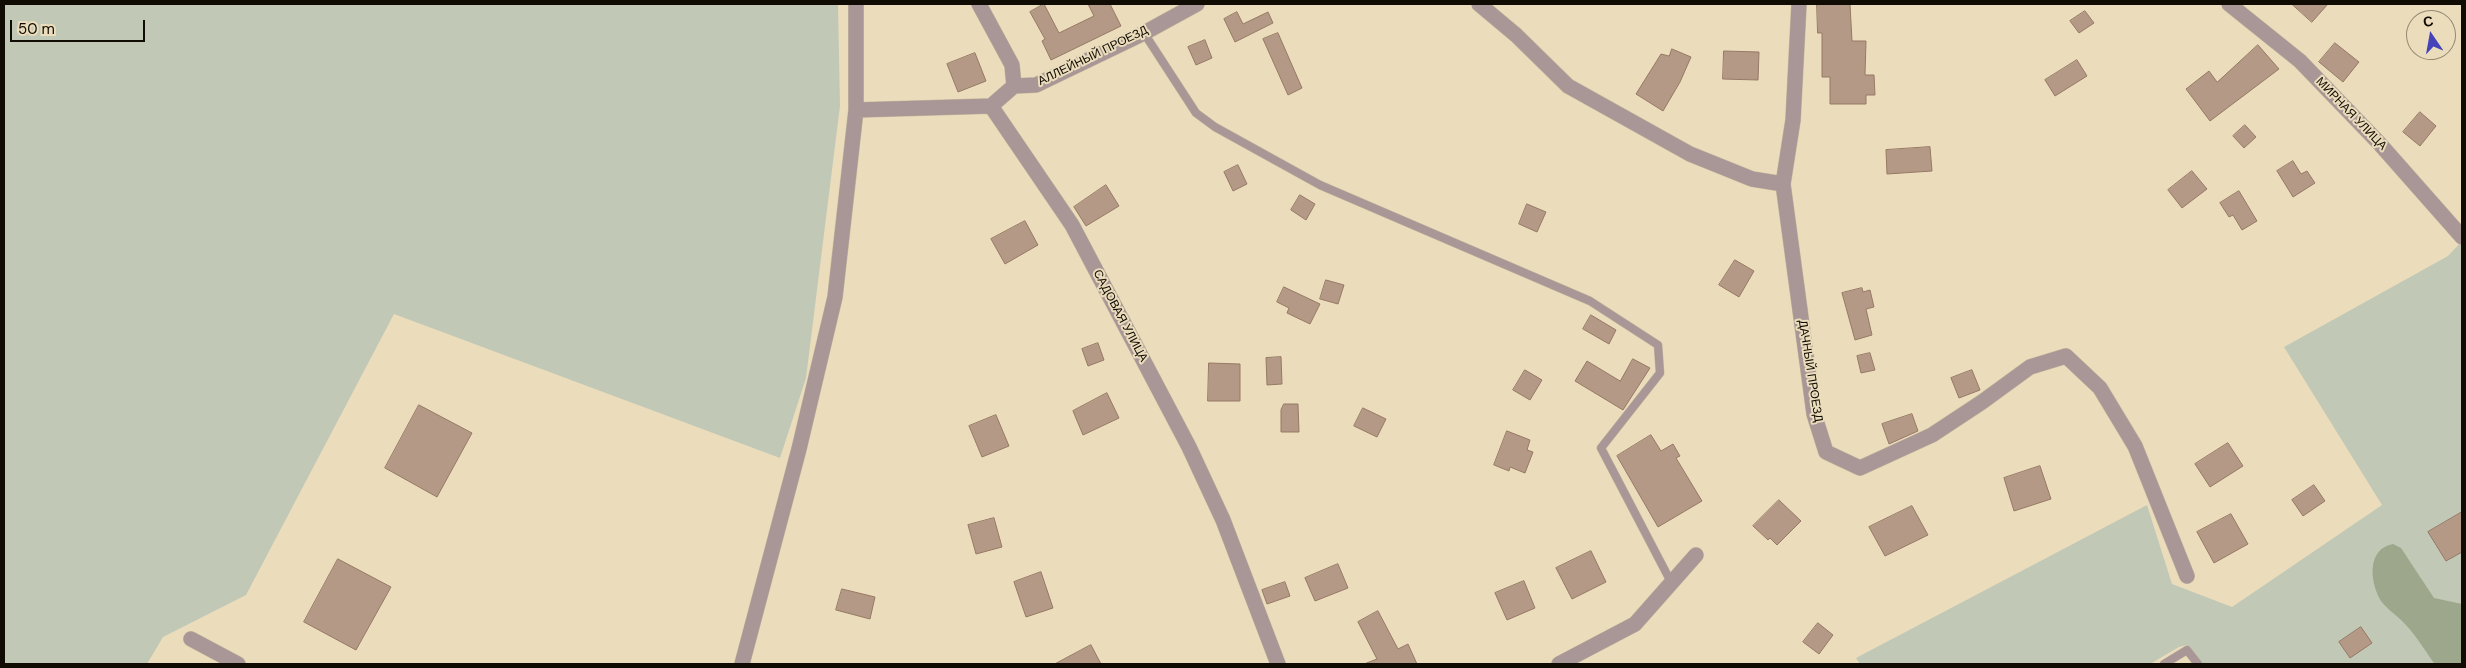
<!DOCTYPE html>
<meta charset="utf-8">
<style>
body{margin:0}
#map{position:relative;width:2466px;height:668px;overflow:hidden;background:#ebddbc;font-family:"DM Sans",sans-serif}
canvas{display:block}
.frame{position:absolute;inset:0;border:5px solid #100c03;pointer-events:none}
.north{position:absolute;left:2406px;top:10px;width:50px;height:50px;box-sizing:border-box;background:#ebddbc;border:1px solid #938972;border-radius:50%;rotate:348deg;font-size:14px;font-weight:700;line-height:20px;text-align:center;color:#100c03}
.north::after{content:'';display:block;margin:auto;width:18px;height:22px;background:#4643b9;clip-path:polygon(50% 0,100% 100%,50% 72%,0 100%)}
.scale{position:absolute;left:10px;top:20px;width:135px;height:22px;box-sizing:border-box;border:2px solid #100c03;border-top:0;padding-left:6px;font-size:15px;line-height:18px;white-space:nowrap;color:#100c03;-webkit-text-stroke:4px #ebddbc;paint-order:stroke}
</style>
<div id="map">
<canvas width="2466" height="668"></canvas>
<div class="frame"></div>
<div class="north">С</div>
<div class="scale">50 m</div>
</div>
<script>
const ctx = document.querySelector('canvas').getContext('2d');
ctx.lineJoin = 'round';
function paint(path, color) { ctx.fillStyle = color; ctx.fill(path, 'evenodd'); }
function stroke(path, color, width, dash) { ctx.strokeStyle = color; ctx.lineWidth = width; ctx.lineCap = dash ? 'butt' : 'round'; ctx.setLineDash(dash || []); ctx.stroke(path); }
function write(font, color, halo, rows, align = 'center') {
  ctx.font = font + ' "DM Sans",sans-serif'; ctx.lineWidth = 4; ctx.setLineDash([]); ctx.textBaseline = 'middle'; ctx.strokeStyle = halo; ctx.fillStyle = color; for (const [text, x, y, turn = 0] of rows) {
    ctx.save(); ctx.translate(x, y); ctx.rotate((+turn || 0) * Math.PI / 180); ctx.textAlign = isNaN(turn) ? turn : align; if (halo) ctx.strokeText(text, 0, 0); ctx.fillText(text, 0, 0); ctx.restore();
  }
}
paint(new Path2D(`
 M4,4H838L840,106L806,378L780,458L394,314L246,595L163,637L147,664H4Z
 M2462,241V664H2188L2198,658L2187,645L2179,647L2150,664H1860L1856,658L2147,505L2172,584L2232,607L2382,505L2284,347L2448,256Z`), '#c1c8b5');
paint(new Path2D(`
 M2393,544L2401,548L2434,598L2462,604V664L2434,663C2424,649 2414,632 2401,620C2395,614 2386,608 2381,601C2370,583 2366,549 2393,544Z`), '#9ca78b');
const building = new Path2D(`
 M1044,4L1059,33L1094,16L1088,4H1110L1121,26L1051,60L1042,41L1045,39L1030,12Z
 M1817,4H1850L1852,41H1866L1865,75H1874L1875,95H1866V104H1830V77H1822V33H1818Z
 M2292,4H2328L2312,22Z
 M2085,11L2094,23L2079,33L2070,21Z
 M1237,12L1243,24L1268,12L1273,23L1235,42L1224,19Z
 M1278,33L1302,88L1288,95L1263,39Z
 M1205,40L1212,58L1196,65L1188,47Z
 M2335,43L2359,62L2343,82L2319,62Z
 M2258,45L2279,69L2210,121L2186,89L2209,71L2217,82Z
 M1672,49L1691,57L1680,82L1663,111L1636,94L1661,54L1669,56Z
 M1724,51L1759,52L1758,80L1723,79Z
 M975,53L986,81L958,92L947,64Z
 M2077,60L2087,76L2055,96L2045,80Z
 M2420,112L2436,126L2420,146L2403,132Z
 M2245,125L2256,137L2244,148L2233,136Z
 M1930,147L1932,171L1887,174L1886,150Z
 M2293,161L2301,174L2307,171L2315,183L2293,197L2277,171Z
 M1238,165L1247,184L1233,191L1224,172Z
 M2192,171L2207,189L2182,208L2168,190Z
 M1106,185L1119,206L1086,226L1074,207Z
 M2239,191L2257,221L2242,230L2233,215L2229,217L2220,203Z
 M1300,195L1315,204L1306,220L1291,210Z
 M1527,204L1546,212L1537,232L1519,224Z
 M1025,221L1038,245L1005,264L991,239Z
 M1735,260L1754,271L1739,297L1719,285Z
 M1326,280L1344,285L1338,304L1320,299Z
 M1284,287L1320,304L1310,324L1287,313L1289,308L1277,302Z
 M1862,288L1863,292L1870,290L1874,307L1866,309L1872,335L1855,340L1842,293Z
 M1591,315L1616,330L1609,344L1583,329Z
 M1098,343L1104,360L1088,366L1082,349Z
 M1870,353L1875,370L1861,373L1857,356Z
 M1281,357L1282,384L1267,385L1266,358Z
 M1633,359L1650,368L1623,410L1575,381L1587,361L1620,381Z
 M1209,363L1240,364V401H1208Z
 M1525,370L1542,380L1530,400L1513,390Z
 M1972,370L1980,390L1959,398L1951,378Z
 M1107,393L1119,418L1083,435L1073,411Z
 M1284,404H1298L1299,432H1281V410Z
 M419,405L472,433L437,497L385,468Z
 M1363,408L1386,419L1377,437L1354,426Z
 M1912,414L1918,431L1889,444L1882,424Z
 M996,415L1009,446L982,457L969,426Z
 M1507,431L1530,440L1527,450L1533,452L1525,473L1510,467L1509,471L1494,465Z
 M1651,435L1661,451L1673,444L1680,456L1676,458L1702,501L1658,527L1617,456Z
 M2228,443L2243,466L2210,487L2195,464Z
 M2040,466L2051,499L2014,511L2004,478Z
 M2314,485L2325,501L2303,516L2292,500Z
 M1779,500L1801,521L1777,545L1770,538L1768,540L1753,526Z
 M1912,506L1928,535L1885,556L1869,527Z
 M2462,512V552L2446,561L2428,532Z
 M2231,514L2248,544L2214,563L2197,532Z
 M994,518L1002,547L976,554L968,525Z
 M1591,551L1606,582L1572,599L1556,568Z
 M338,559L391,587L356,650L304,622Z
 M1338,564L1348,588L1315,601L1305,578Z
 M1041,572L1053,608L1026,617L1014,582Z
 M1524,581L1535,608L1507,620L1495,593Z
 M1285,582L1290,596L1267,604L1262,590Z
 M842,589L875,597L870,619L836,610Z
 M1378,611L1398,649L1408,644L1417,664H1364L1377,659L1358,622Z
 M1818,623L1833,635L1819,654L1803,642Z
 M2361,627L2372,643L2350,658L2339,642Z
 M1091,645L1101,664H1055Z`);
paint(building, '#b39986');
stroke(building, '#967965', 1);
const lane = new Path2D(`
 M1144,33L1196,113L1215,127L1320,185L1590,301L1658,345L1660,373L1601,448L1671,582
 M2164,664L2187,650L2198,664`);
const street = new Path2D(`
 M979,4L1012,65L1014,86
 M1479,4L1516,35L1568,86L1690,154L1752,179L1783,184
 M1799,4L1793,120L1783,184L1814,414L1826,452L1860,468L1932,435L1982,402L2030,367L2066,356L2100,388L2135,446L2187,576
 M2229,4L2300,61L2379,143L2462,237
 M991,106L1014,86L1036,85L1144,33L1197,4
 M856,110L991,106L1072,225L1189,447L1223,520L1278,664
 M191,639L238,664
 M742,664L799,449L835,297L856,110V4
 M1559,664L1635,624L1696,555`);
stroke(lane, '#c8bc9e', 9);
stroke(street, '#c8bc9e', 16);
stroke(lane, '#a99797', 8);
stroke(street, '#a99797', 15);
write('12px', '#100c03', '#ebddbc', [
 ["АЛЛЕЙНЫЙ ПРОЕЗД",1093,56,-26],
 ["МИРНАЯ УЛИЦА",2351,114,46],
 ["САДОВАЯ УЛИЦА",1120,316,62],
 ["ДАЧНЫЙ ПРОЕЗД",1810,371,81]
]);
</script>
